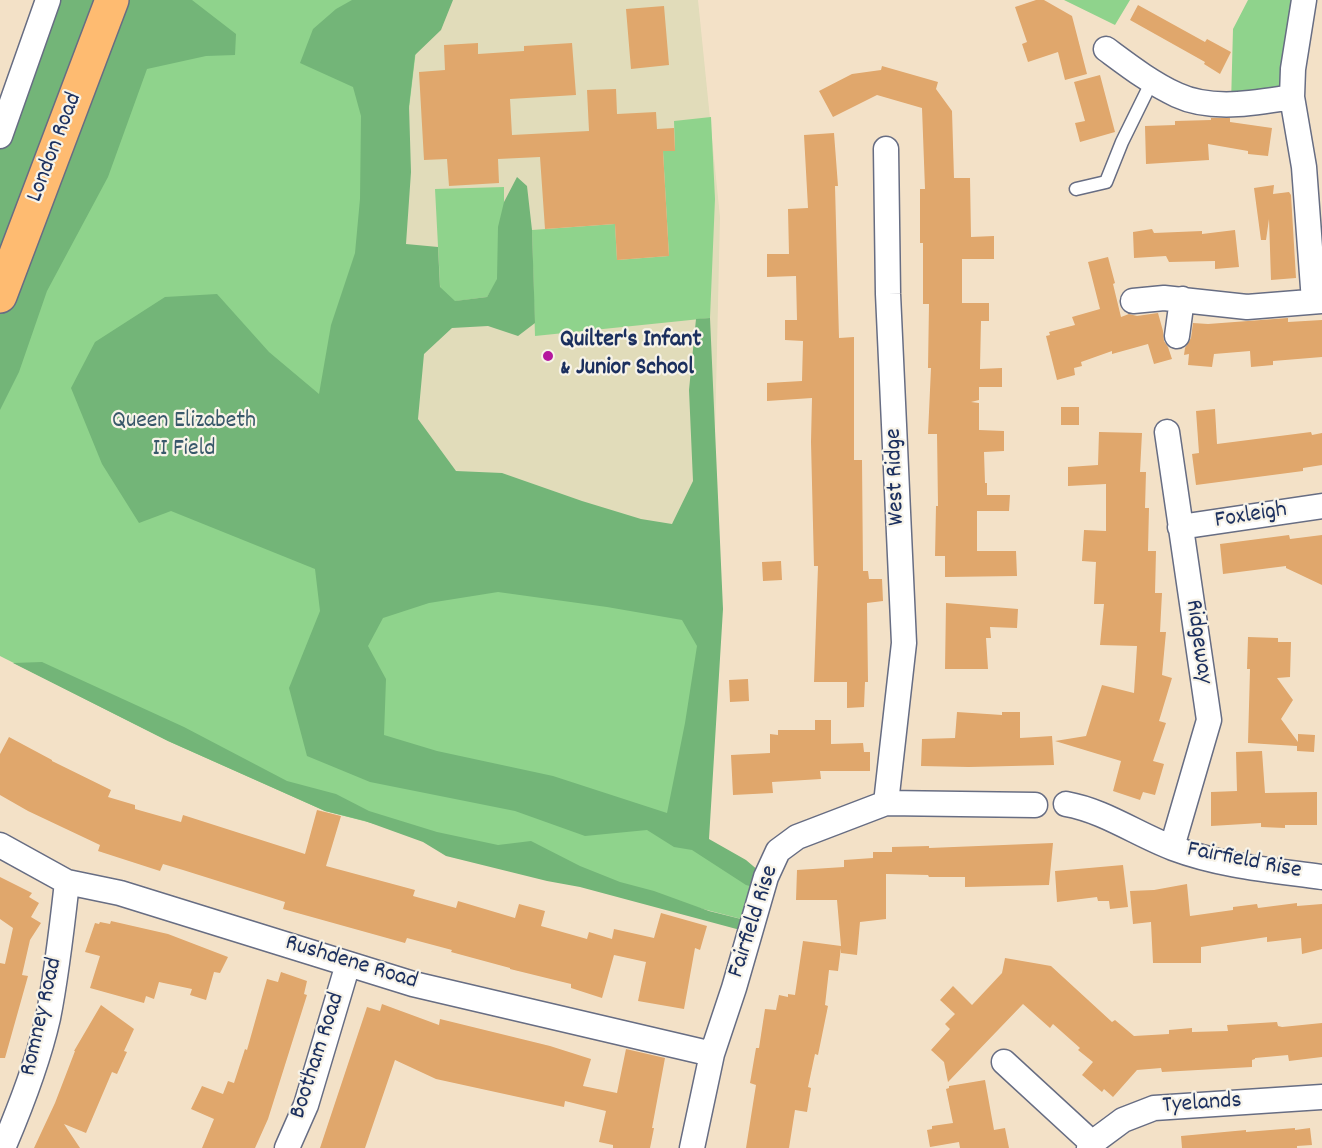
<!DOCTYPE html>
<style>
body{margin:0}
canvas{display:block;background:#f3e1c7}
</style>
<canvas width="1322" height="1148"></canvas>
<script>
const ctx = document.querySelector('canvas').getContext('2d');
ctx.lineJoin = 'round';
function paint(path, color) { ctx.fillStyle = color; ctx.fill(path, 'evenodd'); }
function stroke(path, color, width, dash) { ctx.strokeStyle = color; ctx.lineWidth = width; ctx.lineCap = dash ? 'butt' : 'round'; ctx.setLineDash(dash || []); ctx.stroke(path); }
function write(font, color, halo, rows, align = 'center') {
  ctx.font = font + ' Dekko,sans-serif'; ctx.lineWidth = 4.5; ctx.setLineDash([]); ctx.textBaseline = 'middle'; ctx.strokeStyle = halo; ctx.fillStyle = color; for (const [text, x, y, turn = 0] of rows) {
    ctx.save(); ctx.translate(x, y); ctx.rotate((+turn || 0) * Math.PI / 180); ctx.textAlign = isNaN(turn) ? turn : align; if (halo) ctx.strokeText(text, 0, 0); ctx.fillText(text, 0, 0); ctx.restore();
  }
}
paint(new Path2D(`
 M422,0H698L720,217L712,565L363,495Z`), '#e1dcba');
paint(new Path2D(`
 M144,0H422L363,494L712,565L695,842L766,877L753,922L325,811L168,741L0,656V397Z
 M1064,0H1130L1115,25Z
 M1248,0H1297L1286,98L1231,104L1233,29Z
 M711,117L715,199L710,318L535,336L532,230L615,224L617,260L669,256L663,151L675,150L674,121Z
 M504,187V270L487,297L441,303L435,189Z`), '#8fd38c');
paint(new Path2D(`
 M54,0H192L236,34L235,55L206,56L147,69L108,177L47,291L19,372L0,410V136Z
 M352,0H453L441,30L415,55L409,106L411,172L406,244L438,247L440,287L455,301L487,297L497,279L498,227L504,202L517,177L527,186L532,230L535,323L518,336L488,326L452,328L424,354L418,419L456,471L502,473L582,501L641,519L672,524L693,481L689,390L696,319L710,318L723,609L709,839L746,860L766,877L761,889L746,885L692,850L674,847L647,830L585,836L515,811L370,782L307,756L289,688L320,611L315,569L171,511L139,523L102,464L71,388L95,342L165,297L217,294L269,352L319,394L331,325L355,253L360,199L361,116L353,87L300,63L313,29L336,9ZM498,592L607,607L682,620L697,646L685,723L667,813L553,776L437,751L384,735L386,679L368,646L383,618L429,603Z
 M42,662L184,727L287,781L336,794L369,811L437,832L498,845L531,841L580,866L620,882L654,891L709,911L753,922L744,931L580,887L547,881L446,856L423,842L365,821L325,811L168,741L13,663Z`), '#73b578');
paint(new Path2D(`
 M1036,0H1044L1072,16L1087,74L1065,80L1058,52L1028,62L1022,44L1027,42L1015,7Z
 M1138,5L1205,42L1207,39L1231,52L1220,74L1204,64L1205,62L1130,20Z
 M664,6L669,65L631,69L626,9Z
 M478,43V54L524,51V46L572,43L576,95L510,99L512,135L589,131L587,90L616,89L617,114L656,112L657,129L674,128L675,151H663L669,256L617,260L615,224L545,229L540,157L498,159L499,183L449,186L447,159L424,160L419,72L445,70L444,45Z
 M882,66L938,82L936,89L952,111L954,178H970L971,237L994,236V259H962V303H989V321H981L980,369L1002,368V387H979V400L971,402L979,403V430L1004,431V451L984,452L985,483H987V495H1010L1009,511H977V551H1016L1017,576L945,577V556H935L936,506H938L937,434H928L931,368H928L929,304H923V243H920V189H925L922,108L877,95L833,117L819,91L852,74L881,70Z
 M1100,75L1115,132L1080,142L1075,123L1085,121L1074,82Z
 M1211,118H1230V122L1272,128L1268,156L1248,154V151L1208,144L1209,160L1146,164L1145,126L1175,125V121L1211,120Z
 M834,133L838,186H835L839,338L854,337V460H862L863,571H868L869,579H882L883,601L867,603L868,682H865L864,707L847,708V682H814L818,566H814L811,442L812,398L767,401V383L802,381L803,341L785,340V320H797L796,276L767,277V254H789L788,209L808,208L804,135Z
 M1274,185L1273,194L1289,192L1291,195L1296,278L1271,280L1269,219L1266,240H1261L1254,188Z
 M1152,229L1154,233L1202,231V234L1235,230L1239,267L1215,269V261L1169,262L1166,256L1134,258L1133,232Z
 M1108,257L1115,283L1113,284L1121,317L1129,314L1137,316L1158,313L1163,331L1164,341L1168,347L1172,359L1154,364L1148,344L1112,354V351L1081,362L1082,366L1074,368L1075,375L1057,380L1046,336L1050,335L1049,332L1075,325L1072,317L1100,309L1088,262Z
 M1288,318V322L1322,320V357L1273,361V365L1251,367L1250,351L1214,354L1212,367L1188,365L1189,354L1184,355L1185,348L1191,338L1193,323L1208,324Z
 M1061,407H1079V425H1061Z
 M1215,409L1217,444L1311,432L1312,435L1322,433V465L1303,468V471L1196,485L1192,454L1199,453L1196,411Z
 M1099,432L1142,433L1140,472H1146L1145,508H1149L1148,551H1156L1155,593H1162L1160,632H1166L1162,675L1172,678L1159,721L1166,723L1153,761L1164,764L1155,795L1143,792L1140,800L1113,791L1121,761L1055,741L1086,736L1102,685L1134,693L1137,646L1100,645L1104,604H1094L1096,562L1082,561L1084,530L1106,531V484L1068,486V467L1098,465Z
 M1289,535L1290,539L1322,535V585L1286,568V566L1223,574L1220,544Z
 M781,561L782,580L763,581L762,562Z
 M946,603L1018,609L1017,628L990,627L991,638H986L988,669H945Z
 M1248,637L1278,638V642H1291L1290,677L1277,678L1293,700L1281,719L1298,742V734L1315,735L1314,752L1297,751V746L1248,743L1250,669H1247Z
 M748,679L749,701L730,702L729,680Z
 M957,712L1002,715V712H1020V738L1052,736L1054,765L969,767L921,766L922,739L955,738Z
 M815,720H831V744L863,743L864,752H870V771H820L821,779L772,782L773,793L733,795L731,755L770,753V734L778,735V730H815Z
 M9,737L52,760V761L111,790L108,797L135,805V809L181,822L183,815L305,854L317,810L341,816L326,866L415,890L413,896L456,908L458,901L515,918L519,904L545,911L541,926L587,939L589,932L612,939L614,929L654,938L661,913L707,926L700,950L695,948L684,1009L638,1001L646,962L614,955L602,998L571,988V984L510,969V968L451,952L452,950L407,938L405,943L283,909L285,902L183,870L163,864L160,871L98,851L100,845L28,811L0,795V754Z
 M1262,751L1265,793L1317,792V825H1285V828L1261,827V823L1211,826V792L1237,791L1236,752Z
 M1053,843L1049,885L965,887V877H929L928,875L886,874V919L860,922L857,955L841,953V948L838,971L829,970L825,1005L828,1006L818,1055L815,1054L808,1087L811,1088L807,1112L795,1110L789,1148H746L756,1085L750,1083L756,1048H759L765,1009L776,1010L779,995L788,997V994L795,995L803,941L841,946L837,900H796L797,870L844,867V860L873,858V852H892V847L929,846V848Z
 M1123,865L1128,907L1110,909L1109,901H1098L1097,897L1057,902L1055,871Z
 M0,877L32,893L29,897L39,903L31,917L41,923L30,940L22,975L28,976L5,1058H0V963L5,964L13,928L0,919Z
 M1187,884L1190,916L1233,910V907L1257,904L1258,908L1297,903V906L1322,904V949L1302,954L1301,938L1267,942V937L1201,947V963H1153L1151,922L1133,924L1130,891L1154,890Z
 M111,921L168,934L228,957L220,973L214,972L206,1000L190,995L192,989L159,982L154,999L146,996L144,1003L90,988L100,956L85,952L95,923L99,924L100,922L110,924Z
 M1005,958L1051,966L1112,1022L1115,1020L1134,1036L1169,1034V1030L1192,1028V1032L1228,1031L1227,1025L1277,1022L1278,1026L1282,1027L1322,1023V1057L1289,1061L1288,1055L1255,1058V1059L1252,1060V1067L1162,1072L1161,1068L1137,1070L1113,1097L1104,1089L1102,1092L1082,1075L1093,1062L1078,1050L1080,1048L1053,1024L1050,1028L1023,1004L948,1082L944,1062L931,1050L950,1029L945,1024L955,1014L940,1000L953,986L972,1005L1002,973Z
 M281,972L307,981L304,994L307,995L268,1119L255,1148H202L214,1119L191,1109L202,1086L223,1094L228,1081L234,1083L245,1049L247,1050L267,979L278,982Z
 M382,1004L439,1025L440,1019L550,1046L591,1059L583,1086L617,1093L626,1049L665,1058L652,1128H654L650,1148H613V1145L599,1142L606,1111L565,1101L564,1107L436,1079L395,1060L365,1148H320L367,1007L380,1011Z
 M101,1005L134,1029L124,1051L127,1052L117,1074L112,1072L86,1133L64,1124L80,1148H34L55,1103L75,1051H74Z
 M985,1080L994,1130L1005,1128L1009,1148H960L959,1142L930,1147L927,1130L932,1129V1126L953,1123L946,1089L949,1088V1086Z
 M1295,1128V1130L1310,1128L1312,1145L1297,1146V1148H1182L1181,1136L1246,1130V1132Z`), '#e0a76c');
const lane = new Path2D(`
 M1076,189L1106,182L1122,142L1152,81`);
const street = new Path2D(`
 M1304,0L1293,69L1292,97L1304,167L1314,301
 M1106,49C1129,66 1151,83 1177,95C1211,111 1256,103 1292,97
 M0,136L48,0
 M886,149L888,294L904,643L886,803
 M1133,301L1164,298L1247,307L1322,301
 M1177,336L1182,299
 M1167,432L1209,720L1172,847
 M1180,527L1322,506
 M1066,804C1105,811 1136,834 1173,848C1221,866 1271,870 1322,877
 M0,845L67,882L120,893L413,984L712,1054
 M1004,1062L1092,1143
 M3,1148C21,1106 38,1062 48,1018C57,973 62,927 67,882
 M287,1148L306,1105L348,964
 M692,1148L712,1054L734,988L766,877L778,851L797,837L886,803L1035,805
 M1089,1148L1092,1143L1123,1120L1154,1108L1322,1097`);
const primary = new Path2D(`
 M0,296L112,0`);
stroke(lane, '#676d83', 15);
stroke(street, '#676d83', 27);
stroke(primary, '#676d83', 36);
stroke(lane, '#fff', 12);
stroke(street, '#fff', 24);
stroke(primary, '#febb71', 33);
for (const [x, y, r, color] of [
 [548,356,6,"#b5179e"]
]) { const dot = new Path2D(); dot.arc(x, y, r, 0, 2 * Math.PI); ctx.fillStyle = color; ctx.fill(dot); stroke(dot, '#f7f3e8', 2); }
write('24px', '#1b2f5e', '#f7f3e8', [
 ["London Road",56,148,-69],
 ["West Ridge",897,477,-92],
 ["Foxleigh",1251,517,-9],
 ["Ridgeway",1197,642,82],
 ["Fairfield Rise",1244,862,11],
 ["Fairfield Rise",755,922,-72],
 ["Rushdene Road",351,964,17],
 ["Romney Road",43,1017,-77],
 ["Bootham Road",319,1056,-72],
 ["Tyelands",1202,1105,-4]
]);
write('bold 24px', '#1b2f5e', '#f7f3e8', [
 ["Quilter's Infant",560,342],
 ["& Junior School",560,370]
], 'left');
write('24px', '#38586a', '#f7f3e8', [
 ["Queen Elizabeth",184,423],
 ["II Field",184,451]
]);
</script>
